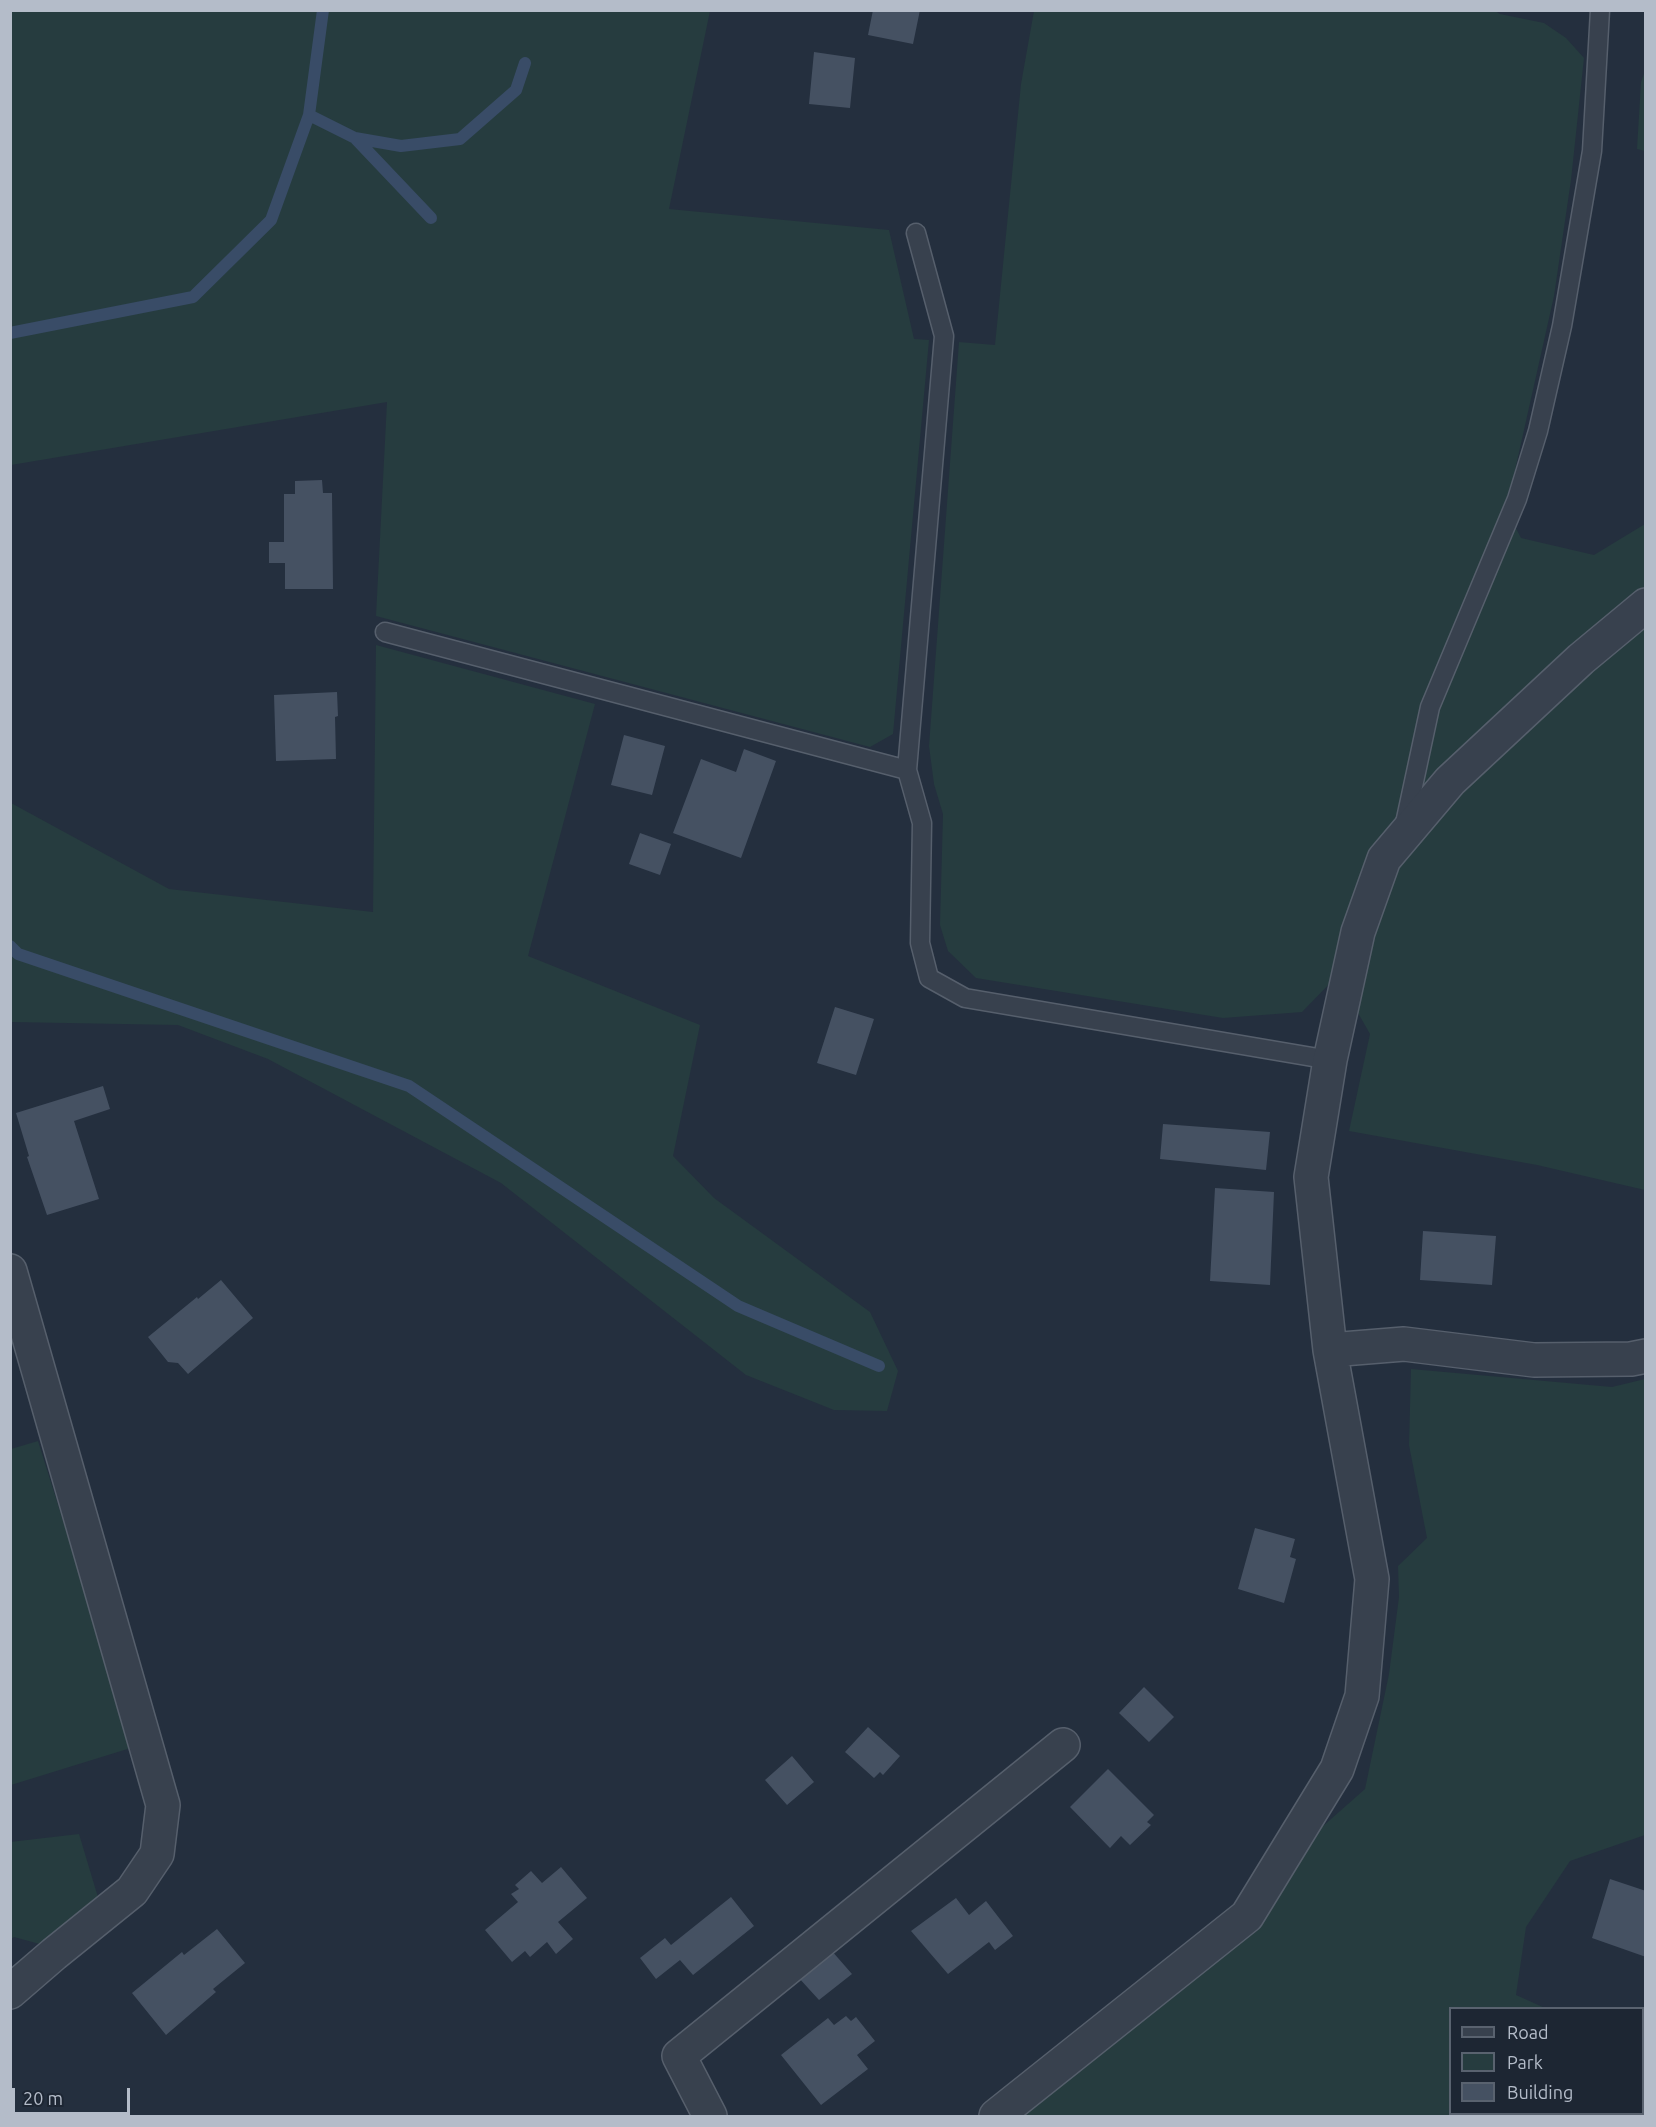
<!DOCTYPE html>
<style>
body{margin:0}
#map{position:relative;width:1656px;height:2127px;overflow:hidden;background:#242f3e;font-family:Ubuntu,sans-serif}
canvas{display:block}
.frame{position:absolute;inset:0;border:12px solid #b4bcc9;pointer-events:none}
.legend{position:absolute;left:1449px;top:2007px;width:195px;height:108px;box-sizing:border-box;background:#1d2633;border:2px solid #59626f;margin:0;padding:8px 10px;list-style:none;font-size:18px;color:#b4bcc9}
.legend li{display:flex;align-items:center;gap:12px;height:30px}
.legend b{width:30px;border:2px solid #59626f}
.scale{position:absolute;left:12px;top:2088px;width:118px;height:27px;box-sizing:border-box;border:3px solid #b4bcc9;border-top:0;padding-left:8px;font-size:18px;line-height:21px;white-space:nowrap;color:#b4bcc9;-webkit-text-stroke:4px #1d2633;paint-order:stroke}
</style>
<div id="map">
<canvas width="1656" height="2127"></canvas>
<div class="frame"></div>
<ul class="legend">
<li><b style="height:8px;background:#38414e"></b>Road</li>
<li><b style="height:16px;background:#263c3f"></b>Park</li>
<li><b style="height:16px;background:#455162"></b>Building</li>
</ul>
<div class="scale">20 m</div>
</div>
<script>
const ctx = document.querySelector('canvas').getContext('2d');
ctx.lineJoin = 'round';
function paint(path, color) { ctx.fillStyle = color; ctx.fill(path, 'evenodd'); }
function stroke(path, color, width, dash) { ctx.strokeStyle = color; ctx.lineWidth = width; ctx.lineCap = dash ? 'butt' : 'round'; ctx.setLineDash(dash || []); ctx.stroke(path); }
paint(new Path2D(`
 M10,11H710L669,209L889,230L914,339L929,340L893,734L870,747L376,616L387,402L11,465Z
 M1034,11H1495L1500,14L1544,23L1566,38L1584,58L1571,180L1554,296L1513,479L1504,505L1521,538L1594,555L1645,524V1190L1537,1165L1349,1131L1370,1034L1337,976L1302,1012L1223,1018L976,978L948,951L940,925L943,814L934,784L929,746L959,342L995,345L1021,84Z
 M1645,71V151L1637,149L1641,82Z
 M376,645L595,704L528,956L700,1025L673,1156L714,1198L870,1312L898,1371L887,1411L834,1410L746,1375L501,1183L268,1059L178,1025L11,1022V803L169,889L373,912Z
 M1411,1369L1612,1387L1645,1379V1835L1570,1861L1526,1927L1516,1995L1545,2008H1450V2114H1642L1643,2052L1646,2053L1645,2116H995L1365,1789L1389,1674L1399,1597L1398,1566L1427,1538L1409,1445Z
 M38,1441L134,1747L11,1785V1449Z
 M79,1834L100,1904L47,1946L14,1937L11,1939L10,1842Z`), '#263c3f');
stroke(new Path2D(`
 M309,115L355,138L401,146L460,139L516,90L525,63
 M356,139L431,218
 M10,333L193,297L271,220L309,115L323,10
 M10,946L18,954L409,1086L738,1306L879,1366`), '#394c67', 12);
paint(new Path2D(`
 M873,10H920L913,44L868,35Z
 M814,52L855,58L850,108L809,104Z
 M322,480L323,493H332L333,589H285V563H269V542H284V494H295V481Z
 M337,692L338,716L335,717L336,759L276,761L274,695Z
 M624,735L665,746L652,795L611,785Z
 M744,749L776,761L741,858L673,833L701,759L736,772Z
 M640,833L671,844L660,875L629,864Z
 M835,1007L874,1019L856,1075L817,1063Z
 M103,1086L110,1109L74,1121L99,1199L47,1215L27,1157L29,1156L16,1113Z
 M1163,1124L1270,1132L1266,1170L1160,1159Z
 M1215,1188L1274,1192L1270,1285L1210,1281Z
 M1423,1231L1496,1236L1492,1285L1420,1280Z
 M221,1280L253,1318L188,1374L178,1363L168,1362L148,1337L197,1297L198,1299Z
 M1255,1528L1295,1539L1290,1557L1296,1559L1284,1603L1238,1589Z
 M1144,1687L1174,1717L1149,1742L1119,1713Z
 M868,1727L900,1756L883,1775L880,1772L874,1778L845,1752Z
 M792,1756L814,1782L787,1805L765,1780Z
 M1108,1769L1154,1815L1147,1822L1151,1825L1130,1845L1121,1836L1110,1848L1070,1807Z
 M561,1867L587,1898L558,1922L573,1939L556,1954L547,1942L530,1957L525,1951L512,1962L485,1930L518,1902L511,1894L519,1889L515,1885L531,1871L542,1883Z
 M1610,1879L1646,1891V1957L1592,1938Z
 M731,1897L754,1926L693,1975L680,1960L656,1979L640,1958L665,1938L671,1945Z
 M956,1898L969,1915L986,1901L1013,1936L995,1950L989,1942L948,1974L911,1931Z
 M217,1929L245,1963L213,1989L216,1992L166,2035L132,1993L182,1952L184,1955Z
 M831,1950L852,1974L819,2000L798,1977Z
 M846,2016L851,2021L856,2017L875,2041L857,2055L868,2069L821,2105L781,2055L828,2018L834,2025Z`), '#455162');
const lane = new Path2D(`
 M385,632L907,770L922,823L920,943L929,978L965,998L1330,1060
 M907,770L944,336L916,233
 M1404,828L1430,707L1517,499L1538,431L1562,326L1592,151L1600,10`);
const street = new Path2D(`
 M10,1271L163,1805L157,1854L132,1891L54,1954L10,1992
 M1330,1350L1311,1177L1330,1060L1358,932L1384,859L1450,781L1581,659L1646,605
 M710,2116L679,2056L1063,1745
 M996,2116L1247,1916L1337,1769L1362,1696L1372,1579L1330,1350L1404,1344L1534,1360L1631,1359L1646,1356`);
stroke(lane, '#565f6c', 21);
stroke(street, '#565f6c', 36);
stroke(lane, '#38414e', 18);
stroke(street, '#38414e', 33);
</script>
